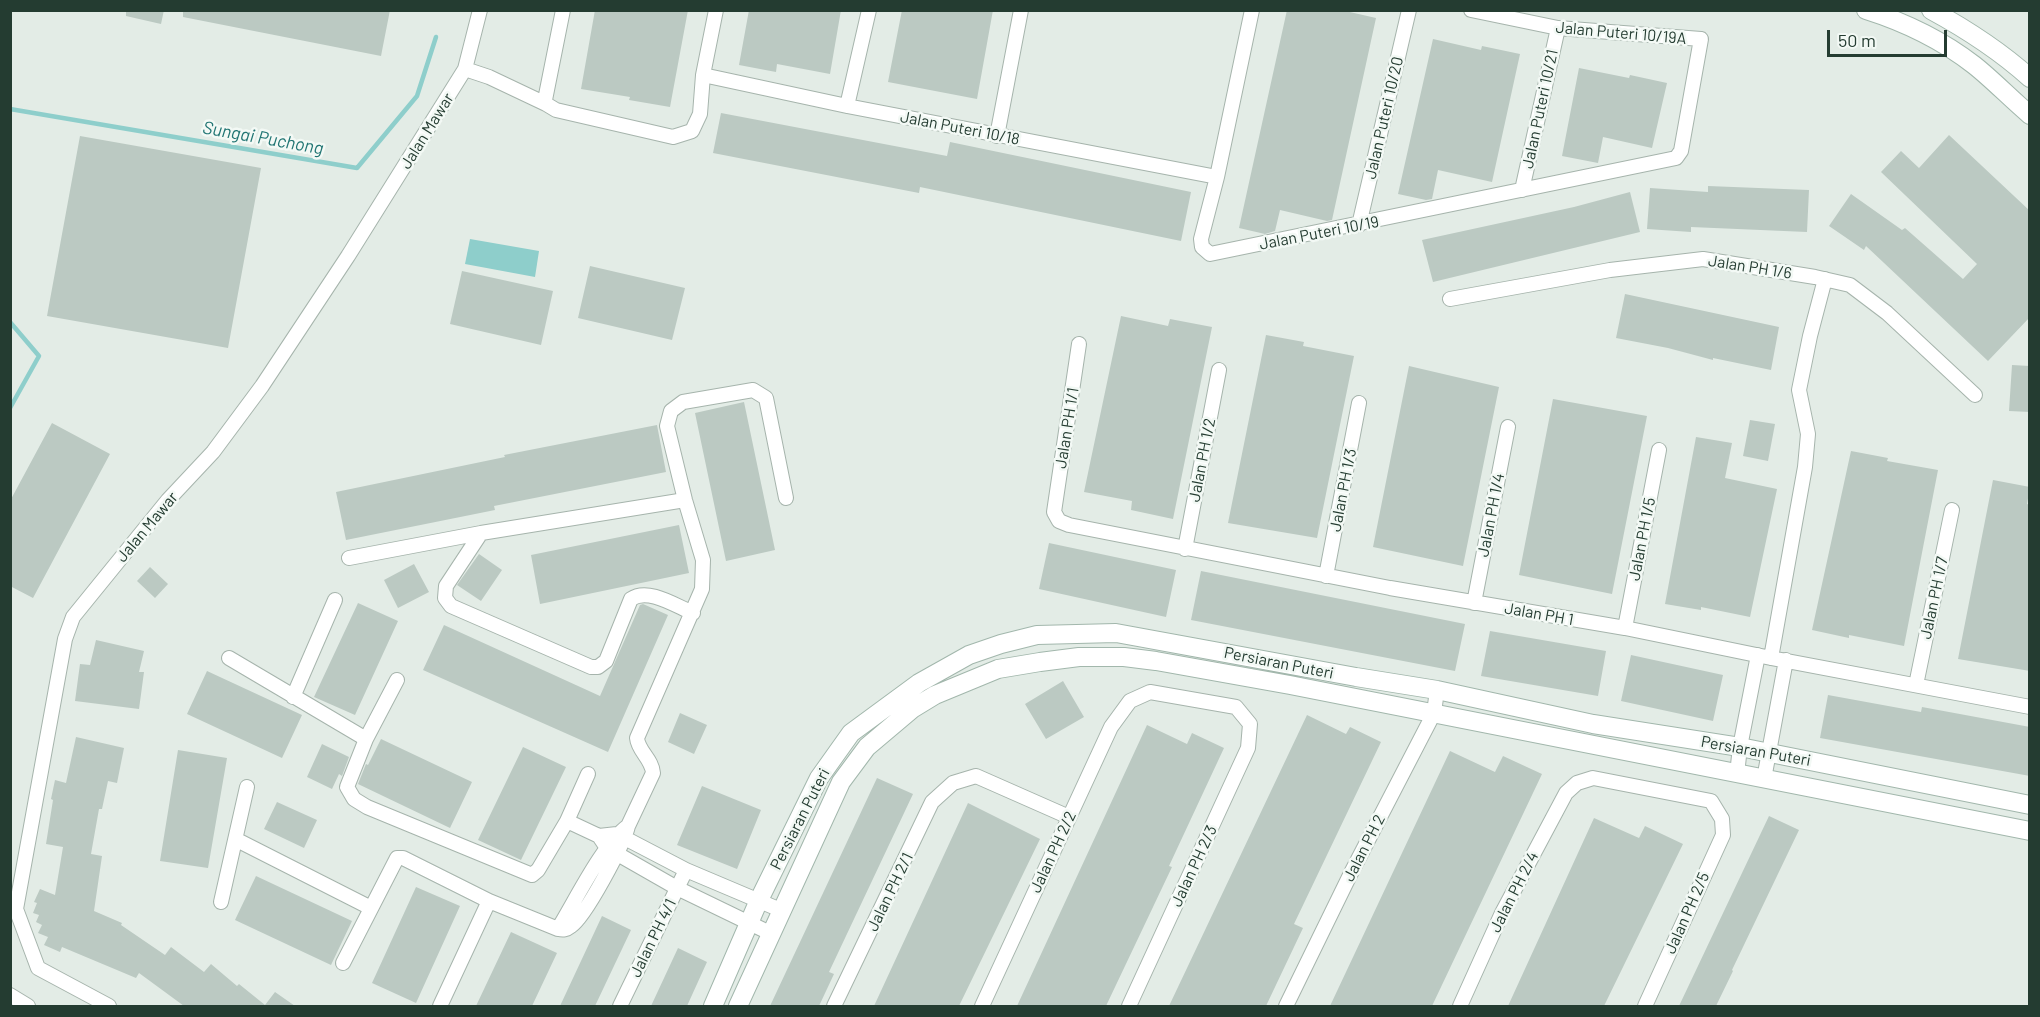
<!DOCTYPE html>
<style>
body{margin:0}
#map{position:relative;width:2040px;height:1017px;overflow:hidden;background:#e3ece6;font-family:Barlow,sans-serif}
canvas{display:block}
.frame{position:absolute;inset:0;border:12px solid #243c31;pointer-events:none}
.scale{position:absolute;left:1827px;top:30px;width:120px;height:27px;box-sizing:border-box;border:3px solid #243c31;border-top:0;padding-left:8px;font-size:18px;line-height:21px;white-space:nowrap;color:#243c31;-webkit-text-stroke:4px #f3f9f5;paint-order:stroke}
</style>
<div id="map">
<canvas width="2040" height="1017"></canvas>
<div class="frame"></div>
<div class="scale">50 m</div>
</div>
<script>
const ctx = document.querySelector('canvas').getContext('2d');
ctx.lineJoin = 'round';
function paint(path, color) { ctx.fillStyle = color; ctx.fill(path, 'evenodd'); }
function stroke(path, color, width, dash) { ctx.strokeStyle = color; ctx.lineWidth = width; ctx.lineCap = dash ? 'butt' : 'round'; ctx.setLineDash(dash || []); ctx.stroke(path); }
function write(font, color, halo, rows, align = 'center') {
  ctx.font = font + ' Barlow,sans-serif'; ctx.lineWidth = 5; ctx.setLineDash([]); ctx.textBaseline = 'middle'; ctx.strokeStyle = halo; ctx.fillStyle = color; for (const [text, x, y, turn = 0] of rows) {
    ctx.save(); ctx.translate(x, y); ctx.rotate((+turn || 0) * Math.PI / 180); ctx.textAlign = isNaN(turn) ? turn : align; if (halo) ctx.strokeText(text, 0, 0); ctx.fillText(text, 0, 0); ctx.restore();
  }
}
paint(new Path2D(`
 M470,239L539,251L535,277L465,264Z`), '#8ececb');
stroke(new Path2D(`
 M10,109L357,168L417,96L436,37
 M10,322L39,356L10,408`), '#8ececb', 4.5);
paint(new Path2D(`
 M126,10H164L161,24L126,16Z
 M183,10H390L381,56L183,17Z
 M595,10H688L670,107L629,100L630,97L581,89Z
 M749,10H841L830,74L777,64L776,72L739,65Z
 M902,10H993L977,99L888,82Z
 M1287,10H1341L1376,18L1332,220L1327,221L1280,210L1275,231L1265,234L1239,228Z
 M1433,39L1481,50L1482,46L1520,54L1492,182L1438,170L1432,199L1426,200L1398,194Z
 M1579,68L1629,78L1630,75L1667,83L1652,148L1603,137L1598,163L1562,156Z
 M721,113L947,156L950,142L1191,192L1181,241L920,187L919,193L713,153Z
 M1949,135L2030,211V317L1988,361L1866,246L1864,250L1829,226L1851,194L1902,230L1905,228L1963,279L1977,264L1881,172L1901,151L1919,168Z
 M80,136L261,168L228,348L47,316Z
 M1708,186L1809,190L1807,232L1691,227V232L1647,229L1650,188L1708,192Z
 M1630,192L1640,232L1433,282L1422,240L1574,207Z
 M590,266L685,288L672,340L578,318Z
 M462,271L553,291L541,345L450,324Z
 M1625,294L1779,327L1771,370L1713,358V360L1668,348L1616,338Z
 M1121,316L1168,326L1170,319L1212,327L1173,519L1131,510L1132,501L1084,492Z
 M1266,335L1304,342L1303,346L1354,356L1317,538L1228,523Z
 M2012,365L2030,366V412L2009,411Z
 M1409,366L1499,387L1463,566L1373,547Z
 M1553,399L1647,416L1612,594L1519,575Z
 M744,402L775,550L726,561L695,413Z
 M1750,420L1775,424L1768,461L1743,456Z
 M52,423L110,454L33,598L10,586V501Z
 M657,425L666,472L494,506L495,510L346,540L336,492L505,457L504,455Z
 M1696,437L1732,443L1725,478L1777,489L1750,617L1701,607V610L1665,604Z
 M1851,451L1888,458L1887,461L1938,470L1904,646L1849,635V638L1812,630Z
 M1993,480L2030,487L2027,504L2030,505V671L1958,659Z
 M679,525L689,573L540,604L531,555Z
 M1049,543L1176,570L1166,617L1039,589Z
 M479,554L502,570L481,601L457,585Z
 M414,564L429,592L398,608L384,580Z
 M150,567L168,584L155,598L137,581Z
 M1201,571L1465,624L1455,671L1191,620Z
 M358,603L398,621L355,715L314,697Z
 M643,604L668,615L608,752L423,670L444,625L600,696L640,605Z
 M1490,631L1606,651L1598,696L1481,676Z
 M96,640L144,651L139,672H144L139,709L75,701L80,664L90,665Z
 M1631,655L1723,675L1713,721L1621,701Z
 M207,671L302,715L282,758L187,714Z
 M1063,681L1084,717L1046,739L1025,704Z
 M1828,695L1921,712L1922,707L2030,727V776L1820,738Z
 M680,713L707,725L694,754L668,742Z
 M1307,715L1346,734L1350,727L1381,742L1294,924L1303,928L1266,1006H1169Z
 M1147,725L1187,744L1192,733L1224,748L1169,866L1172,867L1106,1006H1017Z
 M76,737L124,748L117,783L108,781L102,809H99L91,854L102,856L94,911L122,923L121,925L165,955L171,947L204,972L211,964L237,986L239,984L265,1005L275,992L295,1006H184L139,973L136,978L62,947L60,952L44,945L48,937L38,933L42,925L36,922L39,915L33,913L37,903L34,902L40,889L55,895L63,847L46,844L53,800L51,799L55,780L66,783Z
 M381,739L472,782L450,828L358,784L366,764L368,765Z
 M322,744L349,757L342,776L339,774L332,789L307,777Z
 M523,747L566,767L521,860L478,840Z
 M178,750L227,758L208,868L160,861Z
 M1450,751L1495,772L1503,756L1542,774L1432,1006H1330Z
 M877,778L913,794L829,972L834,974L819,1006H770Z
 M702,786L761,810L737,869L677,845Z
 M277,802L317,820L304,848L264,829Z
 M968,803L1040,839L959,1006H874Z
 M1769,816L1799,830L1732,970L1733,971L1716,1006H1679Z
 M1594,818L1639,838L1645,826L1683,844L1604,1006H1508Z
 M256,876L352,921L331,965L235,920Z
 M416,887L460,906L416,1003L372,983Z
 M602,916L631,930L595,1006H560Z
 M511,932L557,953L532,1006H476Z
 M678,948L707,962L687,1006H651Z`), '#bbc9c2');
const minor = new Path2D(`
 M563,10L545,100L546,104L556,110L673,137L692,131L700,114L703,75L716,10
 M1252,10L1217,177L1201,239L1202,247L1210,254L1676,158L1681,151L1701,39L1558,28L1471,10
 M465,69L489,77L546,104
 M703,75L847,106L1217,177
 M847,106L869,10
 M997,136L1021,10
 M1522,190L1558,28
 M1359,225L1409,10
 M1450,299L1610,270L1703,259L1815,277L1850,285L1887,313L1975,395
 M1079,344L1054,512L1059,521L1069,525L1390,588L1625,628L1771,658L2030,707
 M481,533L446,586L445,598L451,606L591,667H598L606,661L631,599C648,587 676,606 693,613
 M1185,549L1219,370
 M349,558L481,533L685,500
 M1326,576L1359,403
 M1474,603L1508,427
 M1625,628L1659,450
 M229,658L366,739
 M1771,658L1805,467L1808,434L1799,390L1810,336L1825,279
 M397,680L366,739L347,787L354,799L367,807L532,875L538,870L567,821L588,774
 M1916,685L1952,510
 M293,697L335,600
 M1737,774L1740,747L1758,655
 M1764,779L1786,660
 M567,821L599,836
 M628,826L653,773C652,759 638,751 637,738L702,589L703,560L685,500L667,426L671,411L683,402L753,390L766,398L786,498
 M237,840L371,908
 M221,902L247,787
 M772,934L677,888L607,848L599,836L617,834L686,870L783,911
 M343,963L397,858H403L489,901L558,929C563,930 566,930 571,926C585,917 624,844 628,826C602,845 576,900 558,929
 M10,995L28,1006
 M109,1006L38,968L16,909L65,639L73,617L168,500L213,452L262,386L348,256L465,69L480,10
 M440,1006L489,901
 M620,1006L686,870
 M834,1006L932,802L953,783L976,776L1069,817
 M982,1006L1111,727L1130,701L1150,692L1236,707L1250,724L1248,748L1129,1006
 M1286,1006L1351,873L1434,713L1437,690
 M1460,1006L1502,913L1566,793L1577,783L1593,778L1711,801L1722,819L1723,835L1645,1006`);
const secondary = new Path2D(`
 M1866,10C1904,22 1943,41 1974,65C1993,80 2011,99 2030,115
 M1931,10C1966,29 2000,51 2030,78
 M713,1006L759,900L819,778L851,733L919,683L969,655L1001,644L1037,635L1116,633L1356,677L1437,690L1593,724L1740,747L2030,805
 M738,1006L841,782L867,747L912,709L935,695L998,669L1040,662L1079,657H1124L1156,661L1290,685L2030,831`);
stroke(minor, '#a6b4ac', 16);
stroke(secondary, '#a2b7ac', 20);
stroke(minor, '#fff', 14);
stroke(secondary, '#fff', 18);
write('16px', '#243c31', '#f3f9f5', [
 ["Jalan Puteri 10/19A",1621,33,5],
 ["Jalan Puteri 10/21",1540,109,-78],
 ["Jalan Puteri 10/20",1384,118,-77],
 ["Jalan Puteri 10/18",960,128,11],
 ["Jalan Mawar",427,131,-58],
 ["Jalan Puteri 10/19",1319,233,-11],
 ["Jalan PH 1/6",1750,267,9],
 ["Jalan PH 1/1",1067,428,-81],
 ["Jalan PH 1/2",1202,460,-79],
 ["Jalan PH 1/3",1343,490,-79],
 ["Jalan PH 1/4",1491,515,-79],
 ["Jalan Mawar",147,527,-50],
 ["Jalan PH 1/5",1642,539,-79],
 ["Jalan PH 1/7",1934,598,-78],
 ["Jalan PH 1",1539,614,10],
 ["Persiaran Puteri",1279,663,11],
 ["Persiaran Puteri",1756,751,10],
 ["Persiaran Puteri",800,819,-63],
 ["Jalan PH 2",1364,848,-63],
 ["Jalan PH 2/2",1053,852,-65],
 ["Jalan PH 2/3",1194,866,-65],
 ["Jalan PH 2/1",890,892,-64],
 ["Jalan PH 2/4",1514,892,-63],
 ["Jalan PH 2/5",1687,913,-66],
 ["Jalan PH 4/1",653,938,-64]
]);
write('italic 18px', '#217573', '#f3f9f5', [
 ["Sungai Puchong",263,138,10]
]);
</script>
